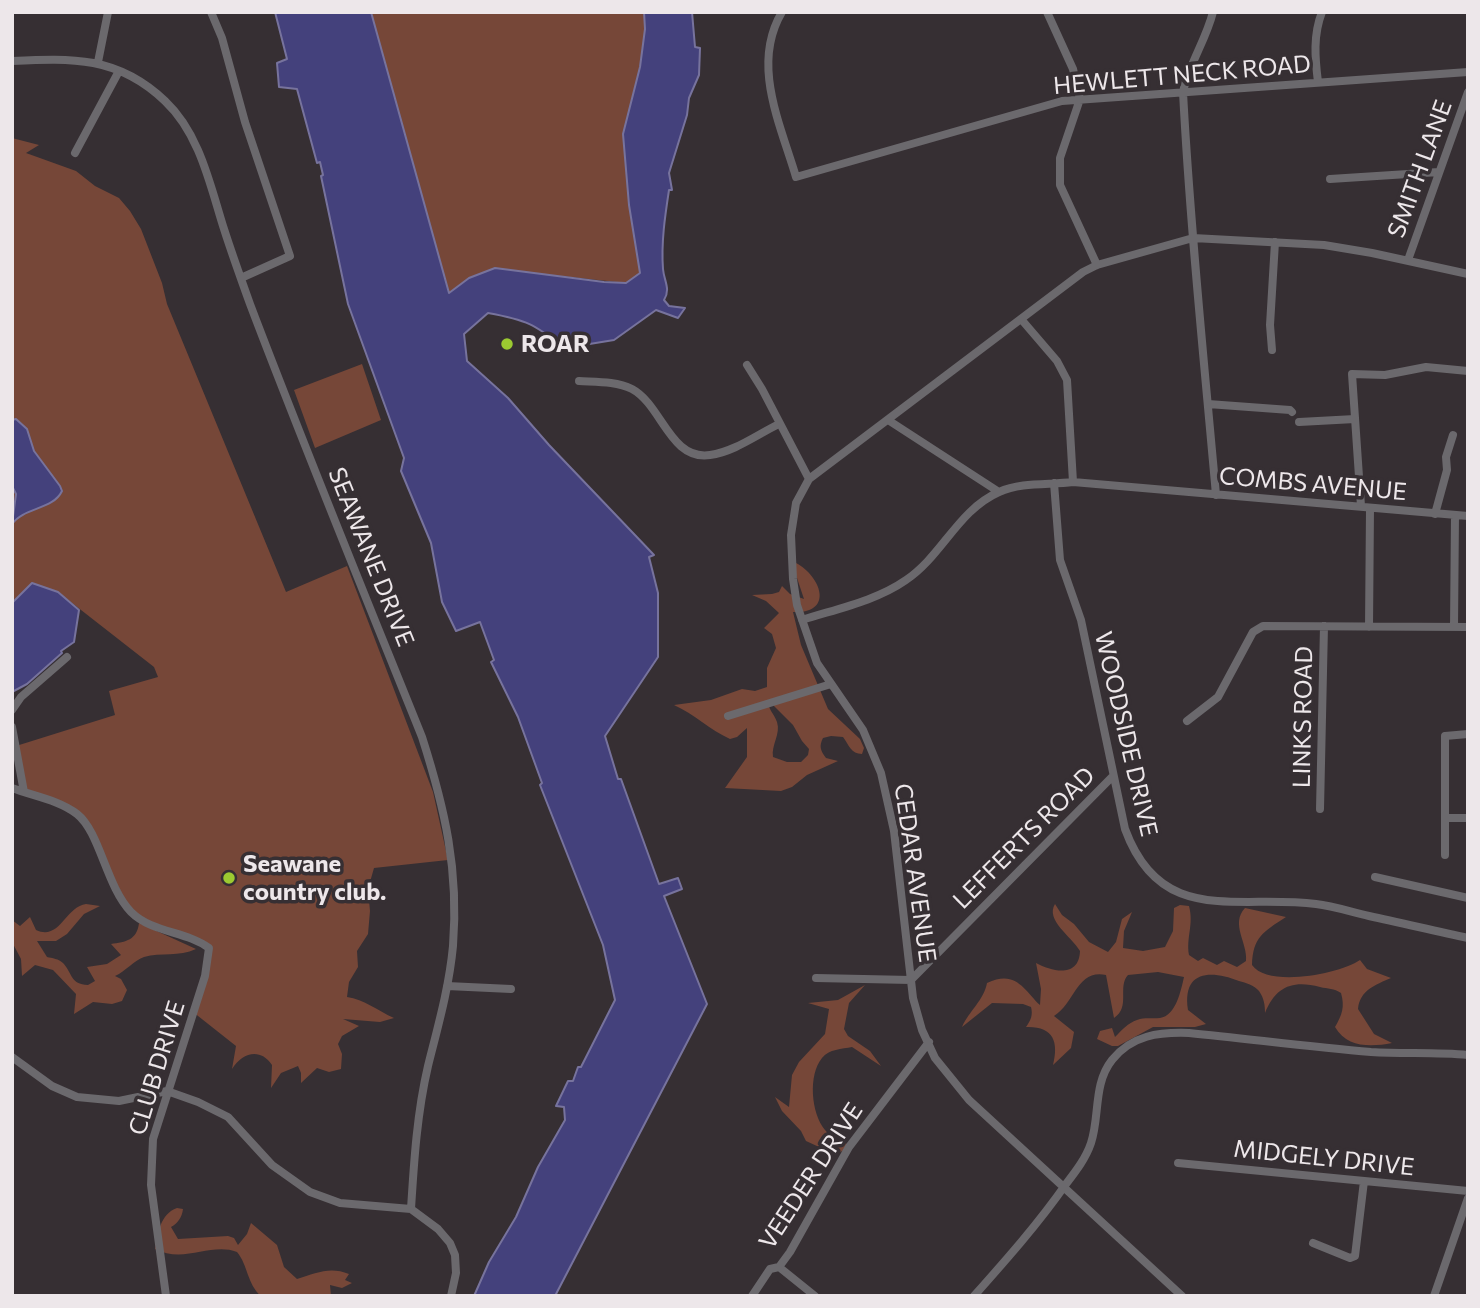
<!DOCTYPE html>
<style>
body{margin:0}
#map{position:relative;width:1480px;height:1308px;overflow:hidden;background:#362f33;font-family:Commissioner,sans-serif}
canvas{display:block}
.frame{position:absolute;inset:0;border:14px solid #ede7ea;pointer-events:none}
</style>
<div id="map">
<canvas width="1480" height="1308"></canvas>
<div class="frame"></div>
</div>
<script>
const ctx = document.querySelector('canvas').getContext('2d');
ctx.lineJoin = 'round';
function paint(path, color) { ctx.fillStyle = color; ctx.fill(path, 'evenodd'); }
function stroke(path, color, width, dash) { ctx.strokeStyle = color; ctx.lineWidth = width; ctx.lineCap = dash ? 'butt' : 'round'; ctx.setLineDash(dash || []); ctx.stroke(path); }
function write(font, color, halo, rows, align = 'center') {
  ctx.font = font + ' Commissioner,sans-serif'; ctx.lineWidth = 7; ctx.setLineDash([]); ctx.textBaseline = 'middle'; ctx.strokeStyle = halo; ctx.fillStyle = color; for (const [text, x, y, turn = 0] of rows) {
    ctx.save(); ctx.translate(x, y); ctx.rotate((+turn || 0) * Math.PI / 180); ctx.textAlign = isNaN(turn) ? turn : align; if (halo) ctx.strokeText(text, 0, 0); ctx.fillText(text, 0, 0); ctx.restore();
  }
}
paint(new Path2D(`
 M371,12H644L645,29L640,67L623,134L629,205L640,273L626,283L495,269L469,278L449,294Z
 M12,138L39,145L26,153L76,171L95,186L119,198L130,211L141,229L162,283L167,304L286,592L347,566L433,792L448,860L374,868L368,889L370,911L368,934L357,951L358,967L349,982L347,997C364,999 378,1011 394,1018L380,1022L343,1019L359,1026L342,1036L338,1044L342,1054L341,1069L329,1072L317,1068L301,1083V1073L298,1066L281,1073L271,1088L272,1065C260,1047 242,1053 232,1069L236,1046L193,1012L210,952L203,944L135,919L86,824L75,812L24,792L16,746L115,715L109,691L158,677L154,667L58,592L32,583L12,603Z
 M362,364L381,420L315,448L294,390Z
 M796,563C822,577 834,614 793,612L801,645L828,709L860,739L864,748L862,754C851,754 849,745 843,737L831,736L823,738C819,746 820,750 826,758L838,761L807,775L792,787L781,791L725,788L747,757V728L737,737L730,739C710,730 694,714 674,705L711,700L742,689L755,691L767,687V668L776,648L772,634L764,628L779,613L766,601L752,595L772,594L779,592L782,586L790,594L804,599L796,575ZM768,700L793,725L802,741L809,749L808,755L801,762H787L773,757C771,745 781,734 777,722C774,713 768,710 768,700Z
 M86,904L100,906L84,914L67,934L56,941H37L47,957C52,958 59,959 63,963C73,974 70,984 88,985L95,981L87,967L107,964L121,955L111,944C126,942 137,940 139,923L196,949C179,957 161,952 144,957C133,961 126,971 115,976L121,979L127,990L122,1001L112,1004L93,1002L74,1014L76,994L53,970L35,965L22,976L21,959L12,942V920L20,926L30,917L36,930C60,941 65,907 86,904Z
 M1055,904L1062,915L1074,924L1089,942L1108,952L1116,942L1122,919L1132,912L1124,931L1123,948L1143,951L1165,947L1173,931L1174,908L1180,905L1189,906C1194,925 1186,937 1189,955L1198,961L1203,958L1217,965L1224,961L1237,967L1246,961C1248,943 1230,924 1245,908L1286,917C1263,932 1253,937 1252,965C1268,988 1340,974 1360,960L1367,969L1391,978C1375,985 1360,990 1358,1009L1374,1034L1392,1043C1371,1047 1347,1048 1335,1027C1342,1015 1345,1007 1341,993C1334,988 1328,989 1320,987C1293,980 1276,986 1265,1013C1265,1005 1264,998 1259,991C1254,985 1246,983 1239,981C1211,970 1182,970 1188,1010L1206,1024L1195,1027H1153L1118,1046H1112L1097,1039L1100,1031L1112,1028L1115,1037C1122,1030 1128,1023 1137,1020C1145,1017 1152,1019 1160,1018C1176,1016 1181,990 1184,977L1158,972L1128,975C1117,987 1131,1007 1114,1018L1106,975C1077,969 1075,1003 1054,1016L1074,1032L1071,1048L1053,1065C1059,1041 1053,1026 1026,1027C1031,1020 1033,1015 1031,1007L1023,1004L992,1003L962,1027C969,1011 984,1000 987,983C1016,969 1024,990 1040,1005L1041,989L1036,963C1053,972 1079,978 1080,951C1071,936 1045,920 1055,904Z
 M865,985L849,1003L844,1029L848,1036L870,1051L881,1066L852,1047C842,1049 829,1049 822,1058C808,1075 811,1113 825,1130C831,1138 844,1141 852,1147L840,1152H830L806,1141L801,1131L782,1111L775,1097L789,1107L792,1075L799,1062L825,1034L829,1009L808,1003L838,1000Z
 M177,1208L183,1209C182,1217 178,1223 171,1227L178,1239L228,1236L234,1238L238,1245L247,1234L251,1223L277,1245L284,1267L297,1279C316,1273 330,1266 349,1274L345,1280L352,1283L342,1288L330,1285L331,1296H261C247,1284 248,1265 237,1252C211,1242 184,1264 155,1249C158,1233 160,1214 177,1208Z`), '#764738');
const water = new Path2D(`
 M275,12H371L449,293L469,278L495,268L604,282L626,283L640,273L629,205L623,134L640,67L645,29L644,12H692L695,47L700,48L699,75L689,98L687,115L669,173L672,190H669C665,216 661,243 663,269C664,281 671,289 664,300L669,306L685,308L678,318L656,310L614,340L565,348C534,324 527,320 488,313L464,334L467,361L508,398L549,445L654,555L649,557L658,593V657L605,736L618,779H621L659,884L678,878L682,889L664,896L707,1004L555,1296H474L489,1262L516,1217L538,1167L565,1120L564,1107L556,1106L568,1081H573L578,1067H581L615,1000L603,945L540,785L542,783L518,717L491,662L494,660L480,622L456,631L442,602L431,543L401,471L404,458L348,304L321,176L323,175L320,162L317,163L297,89L279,87L277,63L287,59Z
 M16,419L27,429L34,451L60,486L62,491C53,510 24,507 12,524L16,494L12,486V420Z
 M32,583L58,592L79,610L74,642L61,651L62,653L27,684L12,692V603Z`);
paint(water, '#44417c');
stroke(water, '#77739d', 2);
stroke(new Path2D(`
 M211,12L222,38L245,122L290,256L241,278
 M782,12C751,64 780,123 796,177L1062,101L1468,72
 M1047,12L1073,69L1080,99L1060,158V185L1097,265
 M1213,12C1206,40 1189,64 1183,92C1190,226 1204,360 1216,495
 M12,61C72,58 118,56 165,101C200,134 210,185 224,229C232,254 241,279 250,304C305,449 364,593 422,737C445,809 459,870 453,946C449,988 438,1026 428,1066C417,1113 414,1161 411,1209
 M98,62L108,12
 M1318,82C1315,58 1313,35 1322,12
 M75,153L119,71
 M1330,179L1439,172
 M1408,260L1468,92
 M1021,319L1057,361L1067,380L1073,482
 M1272,350L1270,325L1275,242
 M747,365L762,389L809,479
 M579,381C596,382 616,381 632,389C662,405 670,461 710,455C734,452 758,434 779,424
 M1208,404L1290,410L1292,412
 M888,420L999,492
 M1299,422L1355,419
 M1054,483L1060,560L1081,620L1125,829C1161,927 1237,894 1316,904C1334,906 1351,912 1369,916C1402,923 1435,931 1468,938
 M1361,506L1352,374L1385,375L1426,367L1468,371
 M1435,514L1447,470L1446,457L1453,435
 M802,620C836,609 876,601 906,580C942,556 958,510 999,492C1021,482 1049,485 1073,482L1468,516
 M1369,627L1370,509
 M1454,627L1455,515
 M12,710L21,697L67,657
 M728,716L831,684
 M1187,721L1218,697L1253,632L1263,626L1468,627
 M12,727L24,792
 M12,788C33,796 59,800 77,814C100,832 106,886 131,912C152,933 186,931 209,948L205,976L153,1139L151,1185L166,1296
 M1320,809L1324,626
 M1445,818H1468
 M1445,855V736L1468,734
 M1375,877L1468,898
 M816,978L911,980L1113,776
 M447,986L511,989
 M12,1057L52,1086L77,1097L119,1101L167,1091L198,1102L228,1117L272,1165L310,1192L340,1203L411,1209L438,1229L450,1243L455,1255L456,1273L451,1296
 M1178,1163L1468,1191
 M1313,1243L1350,1258L1355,1256L1364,1181
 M779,1267L815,1296
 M752,1296L770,1269L779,1267L790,1252L849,1147L929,1042
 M974,1296C1006,1260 1038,1224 1066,1184C1076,1171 1086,1158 1091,1143C1100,1116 1093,1084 1112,1060C1132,1035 1159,1032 1189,1033C1250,1039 1311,1047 1371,1052C1404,1054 1435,1052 1468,1055
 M1182,1296L969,1100L935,1058L922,1030L913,998L894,831L881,773L863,730L817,663L797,605L793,579L791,535L796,503L809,479L1083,272L1097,265L1193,238L1324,245L1372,253L1468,274
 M1434,1296L1468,1198`), '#6b696d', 8);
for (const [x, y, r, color] of [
 [507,344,7,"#9cca31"],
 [229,878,7,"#9cca31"]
]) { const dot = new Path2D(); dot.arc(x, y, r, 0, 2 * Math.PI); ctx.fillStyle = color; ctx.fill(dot); stroke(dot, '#362f33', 2.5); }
write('24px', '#ede7ea', '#362f33', [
 ["HEWLETT NECK ROAD",1182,75,-5],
 ["SMITH LANE",1420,169,-70],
 ["COMBS AVENUE",1313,484,5],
 ["SEAWANE DRIVE",371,557,68],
 ["LINKS ROAD",1303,717,-89],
 ["WOODSIDE DRIVE",1126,734,77],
 ["LEFFERTS ROAD",1024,838,-45],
 ["CEDAR AVENUE",915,873,82],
 ["CLUB DRIVE",157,1068,-73],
 ["MIDGELY DRIVE",1324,1158,6],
 ["VEEDER DRIVE",811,1176,-57]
]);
write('bold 24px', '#ede7ea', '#362f33', [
 ["ROAR",521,344],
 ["Seawane",243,864],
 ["country club.",243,892]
], 'left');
</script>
